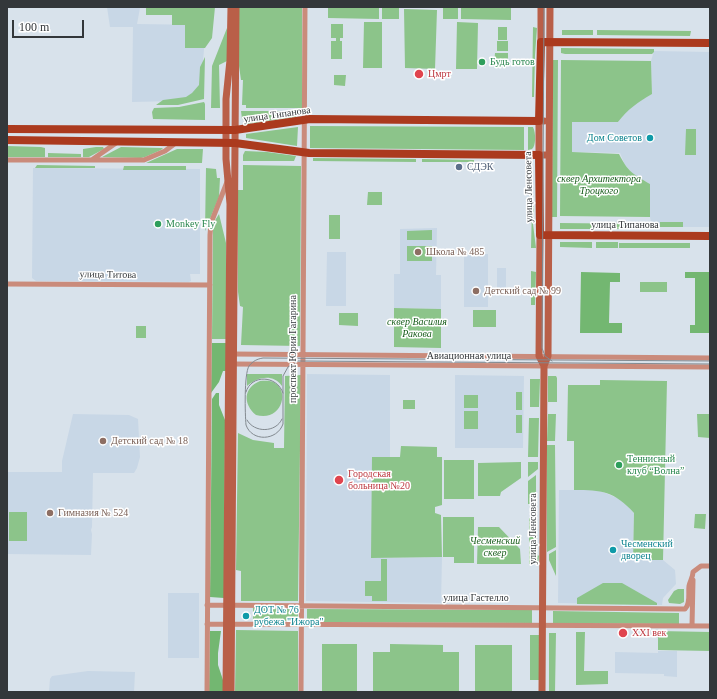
<!DOCTYPE html>
<meta charset="utf-8">
<style>
body{margin:0}
#map{position:relative;width:717px;height:699px;overflow:hidden;background:#d8e2eb;font-family:"Times New Roman",serif}
canvas{display:block}
.frame{position:absolute;inset:0;border:8px solid #33373a;pointer-events:none}
.scale{position:absolute;left:12px;top:20px;width:72px;height:18px;box-sizing:border-box;border:2px solid #33373a;border-top:0;padding-left:5px;font-size:12px;line-height:14px;white-space:nowrap;color:#33373a;-webkit-text-stroke:3px #fff;paint-order:stroke}
</style>
<div id="map">
<canvas width="717" height="699"></canvas>
<div class="frame"></div>
<div class="scale">100 m</div>
</div>
<script>
const ctx = document.querySelector('canvas').getContext('2d');
ctx.lineJoin = 'round';
function paint(path, color) { ctx.fillStyle = color; ctx.fill(path, 'evenodd'); }
function stroke(path, color, width, dash) { ctx.strokeStyle = color; ctx.lineWidth = width; ctx.lineCap = dash ? 'butt' : 'round'; ctx.setLineDash(dash || []); ctx.stroke(path); }
function write(font, color, halo, rows, align = 'center') {
  ctx.font = font + ' "Times New Roman",serif'; ctx.lineWidth = 3; ctx.setLineDash([]); ctx.textBaseline = 'middle'; ctx.strokeStyle = halo; ctx.fillStyle = color; for (const [text, x, y, turn = 0] of rows) {
    ctx.save(); ctx.translate(x, y); ctx.rotate((+turn || 0) * Math.PI / 180); ctx.textAlign = isNaN(turn) ? turn : align; if (halo) ctx.strokeText(text, 0, 0); ctx.fillText(text, 0, 0); ctx.restore();
  }
}
paint(new Path2D(`
 M107,7H196V9L140,8L137,24L206,25L201,86L188,99L175,101L132,102L133,27H110Z
 M654,51L710,52V227H652L650,217V184L633,174L625,165L620,153L572,152V122H618L626,112L636,103L652,94L651,61Z
 M33,168L200,169V274H190L191,281L189,282L36,281L32,278Z
 M437,228L436,275H441V309L394,308V274H400V229Z
 M327,252H346V306H326Z
 M464,254H488V307H464Z
 M497,268H506V294H497Z
 M307,374L390,375V457H372V558L442,557L441,603L306,601Z
 M455,375L524,376L523,448H455Z
 M73,414L129,415L138,419L140,457L137,468L134,473H93L92,527L91,530L92,534L91,555L7,554V415V472H62V461Z
 M559,490H598L622,500L634,513L633,560H663L675,570L676,584L663,598L662,605L558,603Z
 M168,593H199V658H168Z
 M658,651H677V677L664,676V674L615,673V652L658,653Z
 M88,671L135,672L134,692H49L50,679L52,676Z`), '#c8d7e6');
paint(new Path2D(`
 M146,7H215L212,38L205,48H185V25H172V15H146Z
 M239,7H302V108H246V105H242L243,80H241L239,66Z
 M328,7H379V19L328,18Z
 M382,7H399V19H382Z
 M443,7H458V19H443Z
 M461,7H511V20L461,19Z
 M404,9L437,10L435,69L405,68Z
 M364,22H382V68H363Z
 M457,22L478,23L477,69H456Z
 M331,24H343V38H340V41H342V59H331V41H336V38H331Z
 M498,27H507V40H498Z
 M533,27L537,28L535,55L534,97H532Z
 M227,28V61L219,65L220,108H211L212,66Z
 M562,30H593V35H562Z
 M597,30L691,31L690,36L597,35Z
 M497,41H508V51H497Z
 M561,48L654,49V52L652,54H565L561,53Z
 M495,53H508V65H494Z
 M205,57L204,99L178,105H156L163,100L186,97L192,93L199,85L200,67Z
 M553,60H558L557,217H552Z
 M561,60L651,61L652,94C638,102 628,109 618,122H572V152L619,154C628,172 633,174 650,184V217L560,216Z
 M334,75H346L345,86L334,85Z
 M204,102L205,104V120L153,119L152,112L154,108L179,107Z
 M241,111H296V117L247,124V121L242,119Z
 M310,126L524,127V150L310,148Z
 M298,127L297,146L246,138V134Z
 M528,127H533C536,133 536,146 532,149L528,150Z
 M686,129H696V155H685Z
 M7,146L41,147L45,148V157H7Z
 M96,147H103L104,149L89,157H83V149Z
 M121,147L161,148H163L161,150L145,157L141,158L102,157Z
 M177,149H203L202,163H146Z
 M245,151L267,152L296,156L294,161H243V155Z
 M48,153L81,154V157H48Z
 M313,158L416,159V162L313,161Z
 M422,159L474,160V162H422Z
 M37,165L95,166V168H35Z
 M243,165L301,166L300,346L241,345L243,307L240,306L238,292V190H243Z
 M124,166H186V170H123Z
 M206,168L216,169L217,178H220L219,197L205,231Z
 M368,192H382V205H367Z
 M532,206H534L533,224L536,248H531Z
 M219,214L226,243V339H212L213,228L214,222Z
 M329,215H340V239H329Z
 M660,222H683V227H660Z
 M560,223L651,224L652,229H560Z
 M432,230V240H407V231Z
 M560,242H592V248L560,247Z
 M596,242H618V248H596Z
 M619,243H690V248H619Z
 M407,246H432V261H407Z
 M531,271L536,272L535,305H531Z
 M640,282H667V292H640Z
 M394,308L441,309V348L394,347Z
 M473,310H496V327H473Z
 M339,313H358V326L339,325Z
 M136,326H146V338H136Z
 M247,374H282V386C273,373 257,377 247,386Z
 M301,375L298,601H241V571L236,570L238,433L253,440L274,443V448H284L285,376Z
 M548,376H556L557,378V402H548Z
 M530,379H540L539,407H530Z
 M600,380L667,381L663,560H633L634,513C614,491 602,490 574,490V441H567L568,385H600Z
 M260,381C265,381 270,380 275,383C290,392 281,422 256,415C243,404 243,388 260,381Z
 M516,392H522V410H516Z
 M464,395H478V408H464Z
 M403,400H415V409H403Z
 M464,411H478V429H464Z
 M548,414H556L555,441H547Z
 M697,414H710V438L698,437Z
 M516,415H522V433H516Z
 M529,418H539L538,457H528Z
 M547,445H555L556,547L547,552Z
 M401,446L437,447V457H442V505L435,507V513L441,515V516L442,557L371,558L372,457H400Z
 M444,460H474V499H444Z
 M521,462V478L501,492L500,496H478V463Z
 M528,462H538V469L528,477Z
 M536,475V504H528V481Z
 M9,512H27V541H9Z
 M695,514H706L705,529L694,528Z
 M443,517H474V563H454V557H443Z
 M529,518L537,519V549L529,542Z
 M478,527H499L520,549L521,564H477Z
 M529,546L539,556L538,564H529Z
 M556,550V576L549,560V554Z
 M381,559H387V601H372V596H365V581H381Z
 M603,583H622L657,603V605L577,604V598Z
 M678,589H684V602L680,604L669,603L668,600L674,591Z
 M253,608L298,609V621H253Z
 M307,609L532,610V623L307,622Z
 M553,611L679,613V624L553,623Z
 M236,630L298,631V692H235Z
 M658,631L710,632V651L658,650Z
 M576,632H585L584,671H608V684L576,685Z
 M549,633H556L555,692H549Z
 M530,635H540L539,680H530Z
 M322,644H357V692H322Z
 M390,644L443,645V652H459V692H373V652H390Z
 M475,645H512V692H475Z`), '#8cc48a');
paint(new Path2D(`
 M581,272L620,273V282H610L609,323H622V333H580Z
 M685,272H710V333H690V325H695V278H685Z
 M212,343H226V371H223L219,382L211,393Z
 M216,393H219V405L225,420L224,598L210,597L212,399Z
 M210,631H221L218,653V665L223,680V692H209Z`), '#73b771');
stroke(new Path2D(`
 M93,159L119,141
 M7,160H144L165,151L177,142
 M7,284L210,285
 M232,354L710,358
 M231,364L710,367
 M207,605L685,609C691,603 688,594 689,586C690,581 693,577 693,572L701,566H710
 M207,624L710,626
 M692,626L693,580
 M207,692L210,235L211,223L227,182
 M301,692L305,7`), '#ca8b7b', 5);
stroke(new Path2D(`
 M541,42V7
 M544,121H539V155H549
 M540,235L539,356L544,366
 M226,692L230,204L226,159V99L230,60L231,7
 M231,692L236,7
 M542,692L544,366L548,356L550,7`), '#b95f48', 7);
stroke(new Path2D(`
 M7,129L235,130L310,119L539,121L541,42L710,43
 M7,140L235,143L309,153L539,155L540,235L710,236`), '#ab3a1e', 8);
stroke(new Path2D(`
 M544,7L542,348L545,356L552,361
 M710,361L263,358C257,359 253,361 249,366C244,374 245,414 246,425C252,442 277,441 283,424V376L288,367L298,361L710,364
 M246,392C251,374 277,375 283,393
 M247,420C254,433 276,433 282,419`), '#82898f', 1);
for (const [x, y, r, color] of [
 [482,62,4,"#2e9e5b"],
 [419,74,5,"#e0444e"],
 [650,138,4,"#0f9aa8"],
 [459,167,4,"#5c6f8a"],
 [158,224,4,"#2e9e5b"],
 [418,252,4,"#8d6e63"],
 [476,291,4,"#8d6e63"],
 [103,441,4,"#8d6e63"],
 [619,465,4,"#2e9e5b"],
 [339,480,5,"#e0444e"],
 [50,513,4,"#8d6e63"],
 [613,550,4,"#0f9aa8"],
 [246,616,4,"#0f9aa8"],
 [623,633,5,"#e0444e"]
]) { const dot = new Path2D(); dot.arc(x, y, r, 0, 2 * Math.PI); ctx.fillStyle = color; ctx.fill(dot); stroke(dot, '#fff', 1.5); }
write('10px', '#27864d', '#fff', [
 ["Будь готов",490,62],
 ["Monkey Fly",166,224],
 ["Теннисный",627,459],
 ["клуб “Волна”",627,471]
], 'left');
write('10px', '#be3a42', '#fff', [
 ["Цмрт",428,74],
 ["Городская",348,474],
 ["больница №20",348,486],
 ["XXI век",632,633]
], 'left');
write('10px', '#33373a', '#fff', [
 ["улица Типанова",277,115,-8],
 ["улица Ленсовета",529,187,-91],
 ["улица Типанова",625,225],
 ["улица Титова",108,275,1],
 ["проспект Юрия Гагарина",293,349,-90],
 ["Авиационная улица",469,356],
 ["улица Ленсовета",533,529,-90],
 ["улица Гастелло",476,598]
]);
write('10px', '#0d838f', '#fff', [
 ["Дом Советов",642,138,"right"],
 ["Чесменский",621,544],
 ["дворец",621,556],
 ["ДОТ № 76",254,610],
 ["рубежа \"Ижора\"",254,622]
], 'left');
write('10px', '#4e5e75', '#fff', [
 ["СДЭК",467,167]
], 'left');
write('italic 10px', '#165c1a', '#fff', [
 ["сквер Архитектора",599,179],
 ["Троцкого",599,191],
 ["сквер Василия",417,322],
 ["Ракова",417,334],
 ["Чесменский",495,541],
 ["сквер",495,553]
]);
write('10px', '#785e54', '#fff', [
 ["Школа № 485",426,252],
 ["Детский сад № 99",484,291],
 ["Детский сад № 18",111,441],
 ["Гимназия № 524",58,513]
], 'left');
</script>
